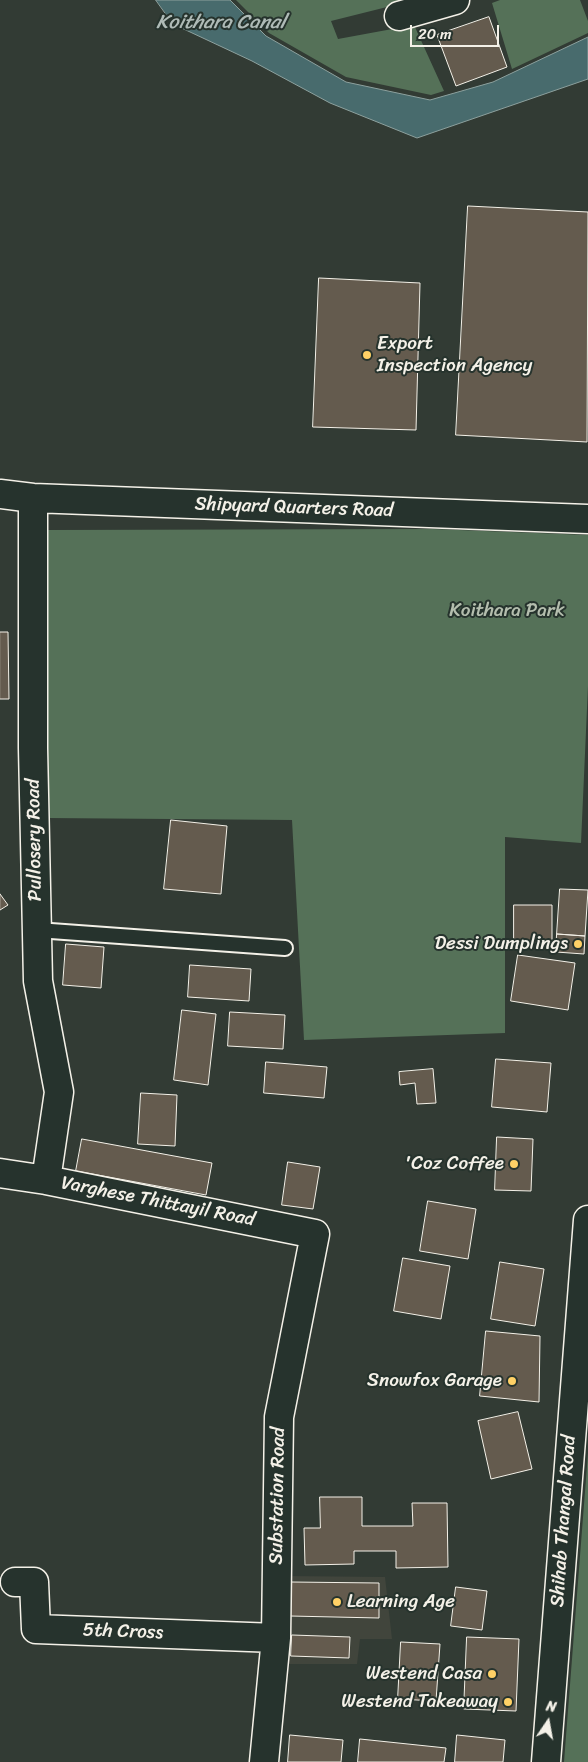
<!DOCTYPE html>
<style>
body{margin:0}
#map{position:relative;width:588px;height:1762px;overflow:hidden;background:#323b34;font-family:Sriracha,sans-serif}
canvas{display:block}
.north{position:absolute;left:523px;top:1697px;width:50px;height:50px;-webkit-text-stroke:4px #26332d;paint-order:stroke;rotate:12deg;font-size:14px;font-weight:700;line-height:20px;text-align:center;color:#f4f1e8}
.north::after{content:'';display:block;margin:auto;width:18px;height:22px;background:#f4f1e8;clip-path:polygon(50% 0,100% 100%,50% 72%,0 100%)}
.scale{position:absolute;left:410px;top:25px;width:89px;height:22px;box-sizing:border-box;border:2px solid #f4f1e8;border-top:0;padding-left:6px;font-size:15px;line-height:18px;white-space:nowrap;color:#f4f1e8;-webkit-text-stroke:4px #26332d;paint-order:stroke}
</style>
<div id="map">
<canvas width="588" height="1762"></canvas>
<div class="north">N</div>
<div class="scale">20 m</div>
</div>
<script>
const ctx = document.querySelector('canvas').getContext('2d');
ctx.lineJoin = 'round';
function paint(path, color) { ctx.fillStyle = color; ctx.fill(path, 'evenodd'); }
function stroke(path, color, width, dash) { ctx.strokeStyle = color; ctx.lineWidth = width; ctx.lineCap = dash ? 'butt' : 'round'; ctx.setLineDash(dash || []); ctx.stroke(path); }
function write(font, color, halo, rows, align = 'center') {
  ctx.font = font + ' Sriracha,sans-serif'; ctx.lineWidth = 4; ctx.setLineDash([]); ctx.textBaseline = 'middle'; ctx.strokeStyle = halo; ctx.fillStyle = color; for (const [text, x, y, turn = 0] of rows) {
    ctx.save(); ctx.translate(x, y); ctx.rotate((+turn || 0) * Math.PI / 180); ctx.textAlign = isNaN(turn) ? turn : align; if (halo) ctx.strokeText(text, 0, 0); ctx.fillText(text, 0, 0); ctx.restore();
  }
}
paint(new Path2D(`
 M284,1576L385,1577L392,1639H360L357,1664H286Z`), '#41453c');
paint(new Path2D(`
 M236,0H415L331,21L338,39L414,25L444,91L431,95L346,77L269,33Z
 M500,0H580L588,21V33L512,69L492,3Z
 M433,529L588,535V686L581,843L505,837V1033L304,1040L292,820L47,818L48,530Z
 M588,1453V1762H564Z`), '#557158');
const water = new Path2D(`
 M156,0H230L266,36L346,82L430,100L493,82L588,37V79L417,138L330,103L252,61L173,24Z`);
paint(water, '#486b6d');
stroke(water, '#8da19e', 1);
const building = new Path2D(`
 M489,17L507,67L456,86L437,35Z
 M468,206L588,212L587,442L456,435Z
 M319,278L420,283L416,430L313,427Z
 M0,632H8L9,699H0Z
 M171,820L227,826L221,894L164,889Z
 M560,889L588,890L585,936L557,934Z
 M0,894L8,905L0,910Z
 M514,905H552V943H514Z
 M557,934L585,936L584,954L556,952Z
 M66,944L104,947L101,988L63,985Z
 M518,955L575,963L568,1010L511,1001Z
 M190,965L251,969L249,1001L188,997Z
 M182,1010L216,1014L208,1085L174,1080Z
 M230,1012L285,1015L283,1049L228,1046Z
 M496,1059L551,1063L547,1112L492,1107Z
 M266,1062L327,1067L324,1098L264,1093Z
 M433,1069L436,1103L417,1104L415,1083L400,1085L399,1072Z
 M141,1093L177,1095L175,1146L138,1144Z
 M497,1137L533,1139L531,1191L495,1190Z
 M82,1139L212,1163L206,1195L76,1171Z
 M288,1162L320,1167L313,1209L282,1205Z
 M428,1201L476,1209L468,1259L420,1251Z
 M403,1258L450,1266L441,1319L394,1311Z
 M500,1262L544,1269L535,1326L491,1319Z
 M486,1331L540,1336L539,1402L480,1396Z
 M518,1412L532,1469L491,1479L478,1421Z
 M320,1497H362V1526H413L412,1503H447L448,1567L396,1568V1551H354V1564L305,1565L304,1528H320Z
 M290,1582L379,1583V1618L290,1616Z
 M456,1587L487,1591L482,1630L451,1626Z
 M292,1635L350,1637L349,1658L291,1656Z
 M467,1637L519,1639L516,1711L464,1709Z
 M401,1642L440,1644L436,1701L398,1699Z
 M290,1735L343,1740L341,1762H288Z
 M457,1735L505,1740L503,1762H455Z
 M360,1739L446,1748L444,1762H358Z`);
paint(building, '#645b4e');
stroke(building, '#f4f1e8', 1);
const service = new Path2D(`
 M37,930L285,948`);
const minor = new Path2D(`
 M399,16L455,0
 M0,494L33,498L588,519
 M33,498V748L38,981L59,1092L46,1180
 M0,1173L46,1180L315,1234L279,1417L276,1638L264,1762
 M15,1582H34L36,1629L276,1638`);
const tertiary = new Path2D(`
 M546,1762L588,1220`);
stroke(service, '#f4f1e8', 18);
stroke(minor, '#f4f1e8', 31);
stroke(tertiary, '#f4f1e8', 31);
stroke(service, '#26332d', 14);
stroke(minor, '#26332d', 28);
stroke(tertiary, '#26332d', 28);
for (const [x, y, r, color] of [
 [367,355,5,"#ffd166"],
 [578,944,5,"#ffd166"],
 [514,1164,5,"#ffd166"],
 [512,1381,5,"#ffd166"],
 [337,1602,5,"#ffd166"],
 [492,1674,5,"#ffd166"],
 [508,1702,5,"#ffd166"]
]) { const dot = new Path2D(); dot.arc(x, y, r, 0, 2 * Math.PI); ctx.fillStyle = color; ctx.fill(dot); stroke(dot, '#26332d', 2); }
write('19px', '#f4f1e8', '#26332d', [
 ["Export",377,344,"left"],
 ["Inspection Agency",377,366,"left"],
 ["Dessi Dumplings",568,944],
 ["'Coz Coffee",504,1164],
 ["Snowfox Garage",502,1381],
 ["Learning Age",347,1602,"left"],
 ["Westend Casa",482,1674],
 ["Westend Takeaway",498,1702]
], 'right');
write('19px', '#f4f1e8', '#26332d', [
 ["Shipyard Quarters Road",294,508,2],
 ["Pullosery Road",35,840,-91],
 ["Varghese Thittayil Road",158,1202,11],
 ["Substation Road",278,1496,-89],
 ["Shihab Thangal Road",564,1521,-86],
 ["5th Cross",123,1632,2]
]);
write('19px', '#b4beae', '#26332d', [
 ["Koithara Park",507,611]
]);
write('italic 20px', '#afbbb7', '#26332d', [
 ["Koithara Canal",221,23]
]);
</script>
